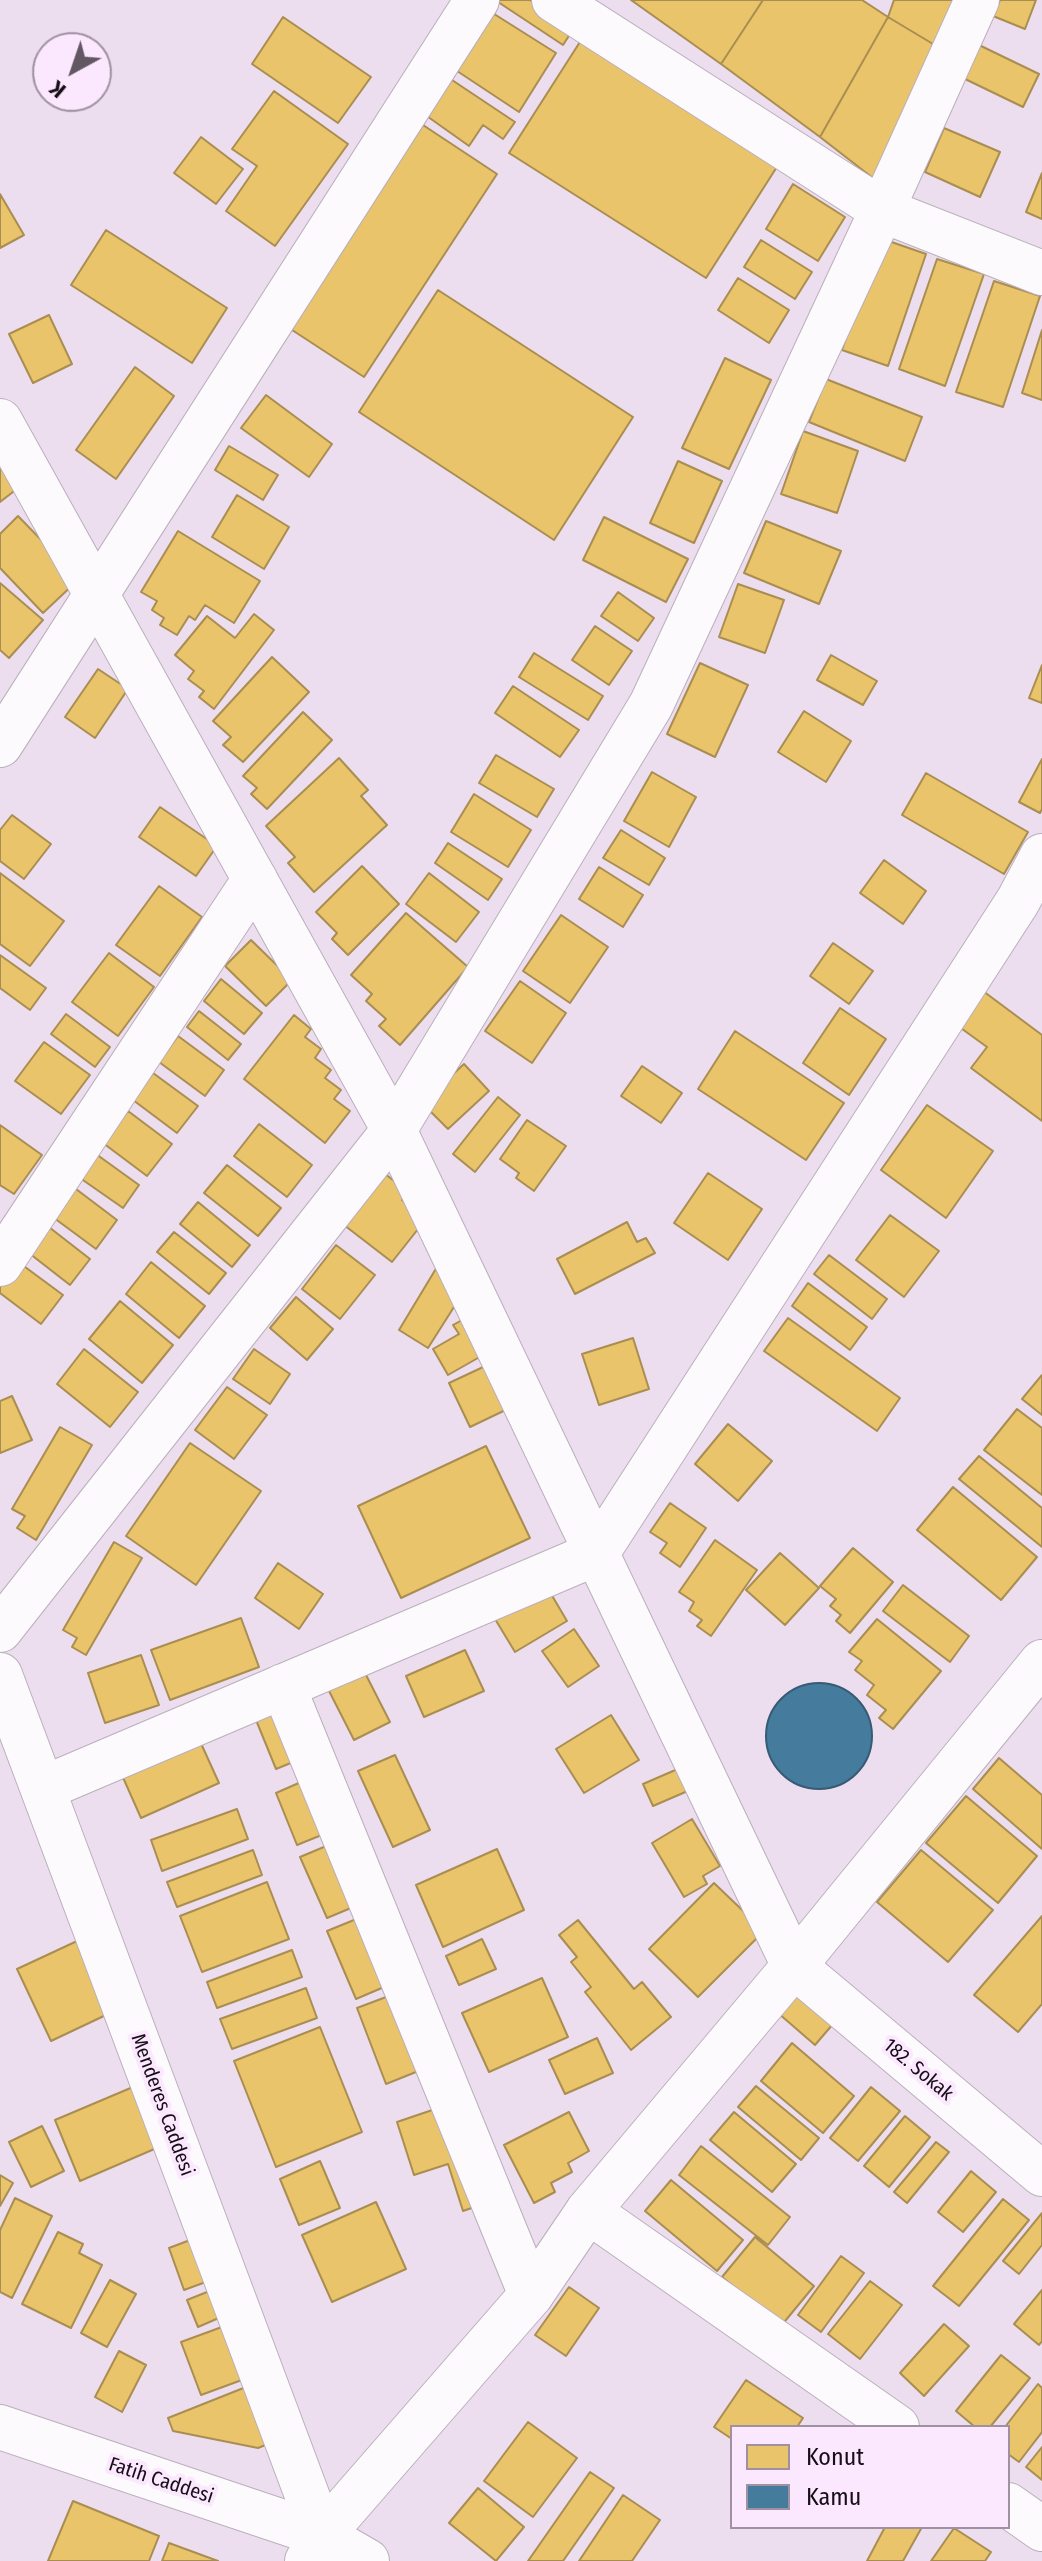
<!DOCTYPE html>
<style>
body{margin:0}
#map{position:relative;width:1042px;height:2561px;overflow:hidden;background:#ecdeef;font-family:"Fira Sans Condensed",sans-serif}
canvas{display:block}
.legend{position:absolute;left:730px;top:2425px;width:280px;height:104px;box-sizing:border-box;background:#fce8fe;border:2px solid #a091a2;margin:0;padding:10px 14px;list-style:none;font-size:24px;color:#170e18}
.legend li{display:flex;align-items:center;gap:16px;height:40px}
.legend b{width:40px;border:2px solid #a091a2}
.north{position:absolute;left:32px;top:32px;width:80px;height:80px;box-sizing:border-box;background:#fce8fe;border:2px solid #a091a2;border-radius:50%;rotate:220deg;font-size:22px;font-weight:700;line-height:32px;text-align:center;color:#170e18}
.north::after{content:'';display:block;margin:auto;width:28px;height:36px;background:#625763;clip-path:polygon(50% 0,100% 100%,50% 72%,0 100%)}
</style>
<div id="map">
<canvas width="1042" height="2561"></canvas>
<ul class="legend">
<li><b style="height:22px;background:#e9c46a"></b>Konut</li>
<li><b style="height:22px;background:#457b9d"></b>Kamu</li>
</ul>
<div class="north">K</div>
</div>
<script>
const ctx = document.querySelector('canvas').getContext('2d');
ctx.lineJoin = 'round';
function paint(path, color) { ctx.fillStyle = color; ctx.fill(path, 'evenodd'); }
function stroke(path, color, width, dash) { ctx.strokeStyle = color; ctx.lineWidth = width; ctx.lineCap = dash ? 'butt' : 'round'; ctx.setLineDash(dash || []); ctx.stroke(path); }
function write(font, color, halo, rows, align = 'center') {
  ctx.font = font + ' "Fira Sans Condensed",sans-serif'; ctx.lineWidth = 8; ctx.setLineDash([]); ctx.textBaseline = 'middle'; ctx.strokeStyle = halo; ctx.fillStyle = color; for (const [text, x, y, turn = 0] of rows) {
    ctx.save(); ctx.translate(x, y); ctx.rotate((+turn || 0) * Math.PI / 180); ctx.textAlign = isNaN(turn) ? turn : align; if (halo) ctx.strokeText(text, 0, 0); ctx.fillText(text, 0, 0); ctx.restore();
  }
}
const homes = new Path2D(`
 M495,0H530L574,28L563,45Z
 M631,0H763L721,64Z
 M763,0H862L888,17L820,137L721,64Z
 M894,0H961L938,47L888,17Z
 M1000,0H1036L1025,29L993,16Z
 M491,12L556,53L519,112L454,69Z
 M283,17L371,77L338,123L252,64Z
 M888,17L938,47L878,182L820,137Z
 M585,34L782,159L706,278L509,153Z
 M979,45L1039,74L1023,107L963,78Z
 M449,78L515,122L503,139L483,125L469,146L424,114Z
 M274,91L348,144L275,246L226,211L257,166L232,149Z
 M423,125L497,174L364,377L289,328Z
 M944,128L1000,152L980,197L925,172Z
 M201,137L243,169L216,204L174,173Z
 M1042,173V219L1026,212Z
 M793,184L845,217L818,261L766,229Z
 M0,194L24,235L0,248Z
 M106,230L227,308L192,363L71,285Z
 M880,238L926,254L888,366L842,350Z
 M761,240L812,272L795,299L744,267Z
 M937,259L984,274L945,386L899,369Z
 M738,278L789,310L769,343L718,310Z
 M994,281L1040,296L1003,407L956,392Z
 M438,290L633,417L554,540L359,412Z
 M49,315L72,364L33,383L9,334Z
 M1042,330V400L1022,393Z
 M725,358L771,380L729,469L682,448Z
 M135,367L174,396L116,479L76,450Z
 M826,379L922,417L905,461L809,422Z
 M266,395L332,444L309,477L241,428Z
 M803,431L858,451L837,513L781,494Z
 M229,446L278,475L263,500L215,470Z
 M0,457L22,485L0,502Z
 M678,461L722,481L694,543L650,523Z
 M237,495L289,527L264,569L212,537Z
 M18,516L79,579L43,613L0,568V534Z
 M604,517L688,559L666,602L583,560Z
 M766,521L841,551L819,604L744,573Z
 M178,531L260,581L234,623L205,605L195,620L189,616L177,635L160,625L164,618L152,610L157,601L141,592Z
 M0,583L43,620L9,658L0,650Z
 M738,584L784,600L765,653L719,637Z
 M618,592L654,618L638,641L601,616Z
 M254,614L274,630L214,709L199,697L204,691L188,679L194,671L175,655L207,616L235,638Z
 M595,626L632,651L609,685L572,660Z
 M534,653L603,696L588,720L519,677Z
 M831,655L877,681L863,705L817,680Z
 M272,657L309,692L243,762L223,745L231,737L213,721Z
 M700,663L748,685L715,757L667,734Z
 M1042,665V703L1029,698Z
 M98,669L128,689L95,738L65,717Z
 M513,686L579,730L560,757L495,713Z
 M804,711L851,741L826,782L778,752Z
 M303,712L332,740L267,809L251,794L257,788L243,776Z
 M496,755L554,789L537,817L479,783Z
 M339,758L368,790L361,796L387,825L314,892L288,863L295,857L266,826Z
 M1042,759V809L1040,813L1019,802Z
 M652,772L696,797L669,847L624,821Z
 M926,773L1028,832L1004,874L902,815Z
 M474,794L531,830L508,867L451,832Z
 M160,807L217,846L196,876L139,837Z
 M12,815L51,844L24,879L0,861V830Z
 M621,830L665,858L649,885L603,858Z
 M448,843L502,879L488,900L435,863Z
 M884,860L926,891L903,924L860,893Z
 M362,866L399,904L348,955L332,939L337,933L316,912Z
 M599,867L643,895L623,927L579,899Z
 M0,873L64,921L30,966L0,944Z
 M429,873L479,912L456,942L406,904Z
 M159,886L202,917L160,976L116,945Z
 M406,913L468,967L400,1045L379,1026L386,1019L366,1001L372,994L351,975Z
 M561,915L608,947L570,1003L523,971Z
 M251,940L292,980L266,1006L225,966Z
 M833,943L873,971L849,1004L810,976Z
 M109,953L154,987L118,1036L72,1002Z
 M0,955L46,988L30,1010L0,988Z
 M221,979L262,1013L244,1034L204,1001Z
 M520,981L566,1013L532,1063L485,1031Z
 M983,991L1042,1035V1121L971,1068L987,1047L958,1026Z
 M840,1008L886,1039L849,1095L803,1063Z
 M199,1011L241,1044L228,1060L187,1027Z
 M66,1014L110,1047L95,1067L51,1034Z
 M294,1015L311,1029L305,1037L321,1049L315,1058L331,1070L325,1078L341,1090L334,1099L350,1111L325,1143L244,1079Z
 M735,1031L844,1103L806,1160L698,1089Z
 M178,1036L224,1070L205,1096L159,1062Z
 M44,1042L90,1075L61,1114L15,1081Z
 M464,1064L489,1091L448,1129L422,1103Z
 M642,1066L682,1093L661,1123L621,1096Z
 M153,1073L198,1106L177,1133L133,1100Z
 M498,1097L520,1115L475,1172L453,1154Z
 M927,1105L993,1151L946,1218L881,1170Z
 M128,1111L172,1144L147,1176L103,1143Z
 M527,1120L566,1146L534,1191L516,1178L519,1173L500,1159Z
 M259,1124L312,1165L287,1197L234,1156Z
 M0,1125L42,1155L14,1194L0,1185Z
 M96,1154L139,1185L123,1208L80,1178Z
 M227,1165L281,1208L258,1236L204,1193Z
 M384,1173L408,1192L402,1200L426,1219L392,1262L344,1225Z
 M708,1173L762,1209L728,1260L674,1223Z
 M72,1186L117,1220L96,1249L50,1215Z
 M198,1202L250,1245L232,1267L180,1224Z
 M890,1215L939,1251L904,1297L856,1260Z
 M627,1222L637,1242L646,1238L655,1253L575,1294L557,1259Z
 M45,1224L90,1259L70,1285L25,1250Z
 M174,1232L226,1273L209,1294L157,1252Z
 M336,1245L375,1275L340,1319L302,1289Z
 M446,1252L466,1288L428,1348L399,1330Z
 M829,1255L887,1299L872,1319L814,1274Z
 M17,1261L63,1295L41,1324L0,1293V1285Z
 M151,1262L205,1306L179,1338L126,1294Z
 M808,1283L867,1327L850,1350L792,1306Z
 M296,1297L333,1329L307,1360L270,1328Z
 M120,1301L173,1345L142,1383L89,1339Z
 M471,1315L492,1350L448,1375L433,1349L459,1334L453,1325Z
 M788,1318L900,1398L877,1431L764,1351Z
 M633,1338L649,1389L599,1405L582,1354Z
 M84,1349L138,1392L110,1427L57,1384Z
 M254,1349L290,1374L270,1404L233,1379Z
 M496,1361L516,1405L470,1427L449,1383Z
 M1042,1375V1415L1022,1399Z
 M227,1387L267,1415L234,1459L195,1430Z
 M12,1396L32,1440L0,1453V1401Z
 M1017,1409L1042,1428V1495L984,1450Z
 M728,1424L772,1461L738,1501L695,1464Z
 M60,1427L92,1445L36,1540L17,1528L25,1516L12,1509Z
 M190,1443L261,1491L196,1585L126,1536Z
 M486,1446L530,1538L401,1598L358,1506Z
 M979,1456L1042,1508V1547L959,1479Z
 M953,1487L1037,1557L1001,1600L917,1530Z
 M670,1503L706,1528L680,1567L660,1553L667,1543L650,1532Z
 M715,1540L757,1570L711,1636L697,1626L702,1620L689,1611L694,1602L679,1592Z
 M114,1542L142,1558L86,1655L72,1647L77,1638L63,1630Z
 M853,1548L893,1582L850,1633L836,1621L841,1615L830,1606L836,1599L820,1586Z
 M780,1553L819,1588L785,1625L746,1590Z
 M278,1563L323,1594L299,1629L255,1598Z
 M544,1582L567,1621L515,1652L492,1614Z
 M903,1585L969,1636L950,1662L883,1611Z
 M241,1618L259,1667L170,1700L151,1650Z
 M877,1619L941,1671L893,1729L879,1718L886,1710L867,1695L874,1685L855,1670L862,1661L849,1652Z
 M574,1629L599,1666L568,1687L542,1651Z
 M465,1650L484,1691L424,1717L406,1676Z
 M141,1655L159,1705L105,1723L88,1673Z
 M364,1671L390,1722L354,1740L328,1689Z
 M288,1707L308,1756L276,1769L256,1720Z
 M611,1715L639,1760L584,1793L556,1749Z
 M199,1739L219,1783L141,1818L121,1773Z
 M395,1755L430,1830L393,1847L358,1771Z
 M999,1758L1042,1795V1849L973,1789Z
 M680,1768L690,1790L653,1806L643,1784Z
 M317,1775L339,1828L297,1845L276,1793Z
 M966,1796L1037,1856L998,1903L926,1843Z
 M237,1809L248,1839L162,1871L151,1840Z
 M692,1819L720,1866L703,1876L707,1884L684,1897L652,1843Z
 M343,1839L370,1900L327,1918L300,1857Z
 M497,1849L524,1910L443,1947L416,1885Z
 M253,1850L262,1875L177,1907L167,1882Z
 M921,1850L993,1910L948,1962L877,1902Z
 M267,1882L289,1939L202,1972L180,1916Z
 M714,1883L764,1931L698,1997L649,1949Z
 M371,1913L398,1981L356,1999L327,1931Z
 M1042,1916V2004L1018,2032L974,1995Z
 M578,1920L634,1989L642,1982L671,2017L631,2050L585,1992L591,1987L571,1962L577,1957L559,1935Z
 M90,1935L125,2006L51,2041L17,1969Z
 M482,1939L496,1969L459,1985L446,1956Z
 M292,1950L302,1977L217,2008L207,1982Z
 M542,1978L568,2037L489,2072L462,2013Z
 M801,1986L839,2017L815,2045L778,2013Z
 M306,1988L317,2018L232,2049L220,2019Z
 M402,1991L431,2066L386,2084L357,2008Z
 M320,2027L362,2132L276,2167L234,2061Z
 M597,2038L613,2073L565,2094L549,2060Z
 M792,2043L854,2096L823,2133L761,2081Z
 M140,2084L166,2144L80,2181L55,2120Z
 M756,2086L819,2138L801,2160L738,2107Z
 M871,2087L900,2111L858,2161L830,2138Z
 M447,2105L480,2205L463,2211L448,2164L414,2175L397,2122Z
 M569,2112L589,2151L568,2163L572,2172L551,2183L555,2192L534,2203L504,2145Z
 M734,2112L796,2164L772,2192L710,2140Z
 M905,2116L930,2137L889,2187L864,2166Z
 M42,2126L64,2171L31,2187L9,2142Z
 M936,2142L949,2152L907,2203L894,2192Z
 M701,2146L790,2217L768,2245L679,2175Z
 M320,2161L340,2208L299,2225L280,2179Z
 M971,2171L996,2192L963,2232L938,2212Z
 M0,2175L13,2183L0,2206Z
 M671,2180L743,2240L717,2271L645,2211Z
 M15,2198L52,2216L12,2298L0,2292V2230Z
 M1003,2199L1029,2220L959,2306L933,2286Z
 M376,2202L406,2269L332,2302L302,2235Z
 M1042,2213V2245L1019,2274L1003,2261Z
 M58,2232L83,2244L79,2253L102,2265L71,2328L22,2304Z
 M198,2237L214,2279L184,2290L169,2248Z
 M755,2237L814,2286L781,2326L722,2277Z
 M841,2256L864,2273L821,2332L798,2315Z
 M110,2280L136,2294L107,2347L81,2333Z
 M870,2281L902,2305L860,2359L828,2334Z
 M569,2287L599,2308L566,2356L535,2335Z
 M217,2288L228,2314L198,2327L187,2300Z
 M1042,2290V2341L1039,2345L1014,2324Z
 M230,2324L250,2377L201,2395L181,2342Z
 M944,2324L969,2346L924,2396L900,2373Z
 M119,2351L146,2365L122,2412L95,2397Z
 M1001,2355L1030,2378L990,2427H975L956,2411Z
 M746,2380L803,2418L797,2427H732V2439L714,2427Z
 M1038,2384L1042,2388V2432L1019,2462L1008,2454V2427H1005Z
 M251,2385L273,2442L258,2448L173,2431L168,2418Z
 M528,2422L577,2458L533,2517L484,2481Z
 M1042,2447V2480L1026,2467Z
 M590,2472L614,2488L563,2561H528Z
 M478,2488L524,2527L496,2561L449,2523Z
 M623,2495L660,2520L632,2561H579Z
 M73,2501L159,2536L149,2561H48Z
 M885,2527H922L903,2561H867Z
 M954,2528L991,2552L985,2561H931Z
 M169,2543L218,2561H162Z`);
paint(homes, '#e9c46a');
stroke(homes, '#aa8d51', 2);
const public = new Path2D(`
 M766 1736a53 53 0 1 1 106 0a53 53 0 1 1-106 0Z`);
paint(public, '#457b9d');
stroke(public, '#375a75', 2);
const minor = new Path2D(`
 M554,0L882,210L1042,273
 M0,421L394,1130L794,1966L1042,2174
 M0,745L477,0
 M0,1264L255,879
 M0,1630L394,1130L651,705L882,210L977,0
 M283,1686L531,2295
 M44,1788L597,1553L1018,901L1042,856
 M588,2211L897,2427
 M1008,2505L1042,2529
 M307,2561L322,2535`);
const tertiary = new Path2D(`
 M0,2427L322,2535L531,2295L588,2211L794,1966L1042,1662`);
const secondary = new Path2D(`
 M0,1675L322,2535L367,2561`);
stroke(minor, '#baafbc', 46);
stroke(tertiary, '#baafbc', 46);
stroke(secondary, '#baafbc', 46);
stroke(minor, '#fcfafd', 44);
stroke(tertiary, '#fcfafd', 44);
stroke(secondary, '#fcfafd', 44);
write('20px', '#170e18', '#fce8fe', [
 ["182. Sokak",918,2070,40],
 ["Menderes Caddesi",162,2105,70],
 ["Fatih Caddesi",161,2481,18]
]);
</script>
